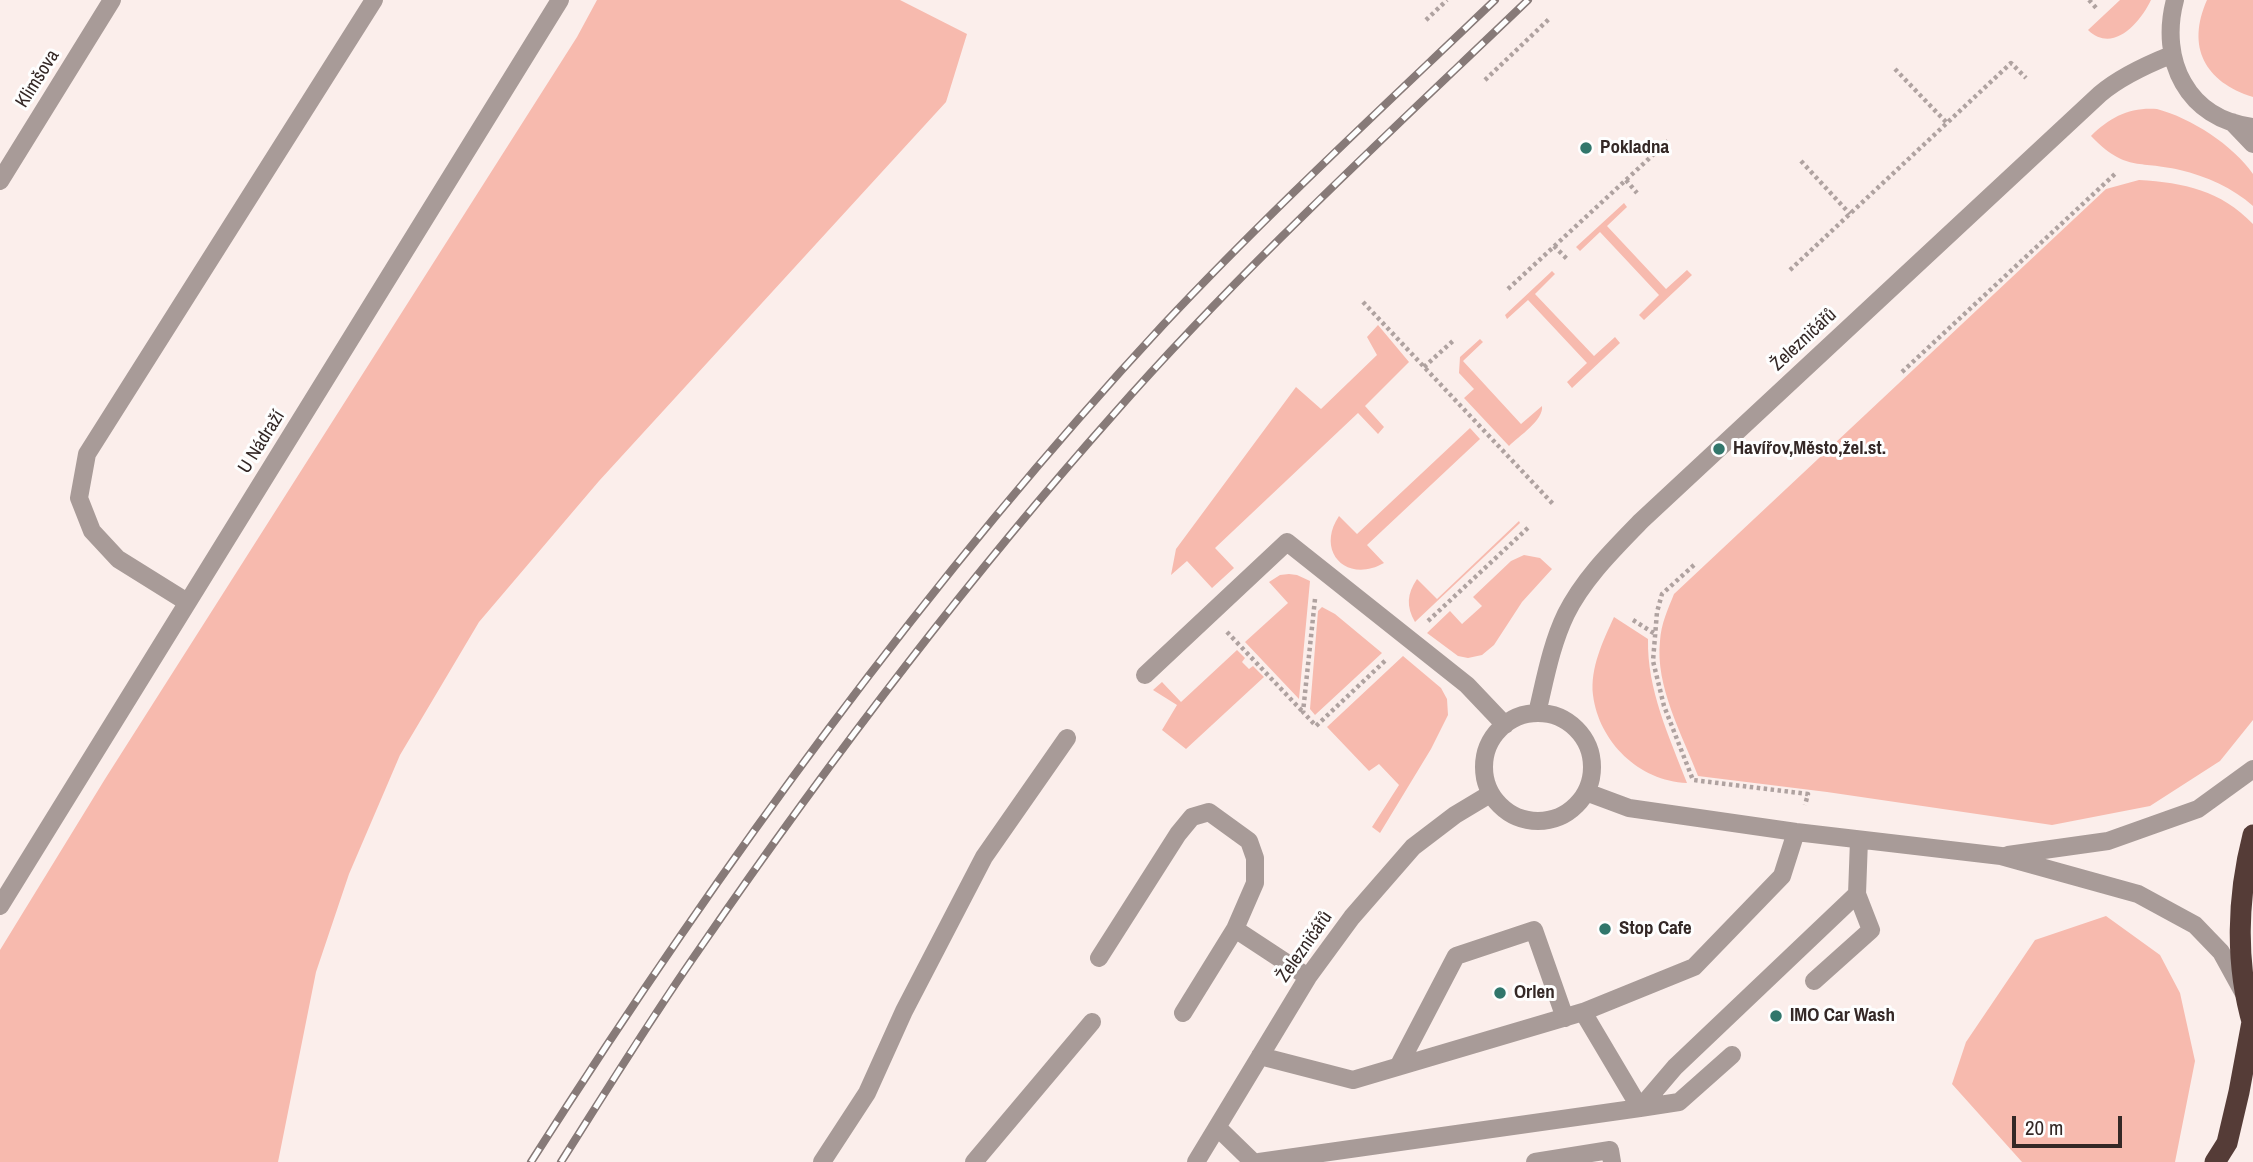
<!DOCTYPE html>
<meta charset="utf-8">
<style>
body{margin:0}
#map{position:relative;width:2253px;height:1162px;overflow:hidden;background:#fbeeeb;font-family:"Archivo Narrow",sans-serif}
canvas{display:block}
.scale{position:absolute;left:2012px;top:1116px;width:110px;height:32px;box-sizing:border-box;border:4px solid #342826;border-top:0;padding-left:9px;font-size:21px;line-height:24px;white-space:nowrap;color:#342826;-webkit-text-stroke:5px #fefefe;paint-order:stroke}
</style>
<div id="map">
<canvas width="2253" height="1162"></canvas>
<div class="scale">20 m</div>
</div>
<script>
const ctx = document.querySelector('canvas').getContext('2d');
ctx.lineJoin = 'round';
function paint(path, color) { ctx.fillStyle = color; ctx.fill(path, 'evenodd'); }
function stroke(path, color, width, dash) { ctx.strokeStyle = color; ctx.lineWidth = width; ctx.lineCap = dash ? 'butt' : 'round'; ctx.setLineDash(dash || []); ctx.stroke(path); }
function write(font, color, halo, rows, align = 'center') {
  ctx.font = font + ' "Archivo Narrow",sans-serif'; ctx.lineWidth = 6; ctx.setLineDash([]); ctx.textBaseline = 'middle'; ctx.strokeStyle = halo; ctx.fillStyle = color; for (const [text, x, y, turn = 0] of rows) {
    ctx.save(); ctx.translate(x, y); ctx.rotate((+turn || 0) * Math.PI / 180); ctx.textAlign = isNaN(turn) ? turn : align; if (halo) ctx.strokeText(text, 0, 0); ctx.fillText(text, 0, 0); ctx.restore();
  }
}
paint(new Path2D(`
 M597,0H900L967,34L946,102L599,481L479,622L400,755L349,874L316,972L278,1162H0V950L105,779L577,37Z
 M2120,0H2151C2140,23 2113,54 2088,30Z
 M2207,0H2253V97C2205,82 2186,47 2207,0Z
 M2157,109C2191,118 2233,145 2253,174V206C2233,188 2206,176 2180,170C2137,160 2126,172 2091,136C2110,117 2130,107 2157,109Z
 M2139,180C2185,183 2220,190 2253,224V720L2220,761L2150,806L2052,825L1827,792L1698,776C1682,734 1655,686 1660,641C1661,624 1668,609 1674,594L2106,189Z
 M1624,203L1627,207L1607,226L1666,289L1687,270L1692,275L1644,320L1639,315L1659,295L1600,232L1580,251L1576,247Z
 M1552,271L1555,274L1535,294L1594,356L1615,337L1620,343L1572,388L1567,382L1587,363L1528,300L1507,319L1505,315Z
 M1378,325L1409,362L1365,406L1384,427L1378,434L1358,413L1215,548L1234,568L1212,588L1187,561L1171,575L1176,549L1296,387L1321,409L1377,355L1367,337Z
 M1480,339L1483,342L1463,361L1521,424L1542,406C1544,420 1519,436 1509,446L1464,398L1474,389L1459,373L1460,357Z
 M1470,428L1480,439L1367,545L1384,563C1347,584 1315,552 1339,516L1357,534Z
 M1519,521L1520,523L1415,622C1406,606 1407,594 1417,579L1437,599Z
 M1524,555L1540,558L1552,569L1522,602L1494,645L1482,655L1468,658L1458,656L1427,633L1450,611L1462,624L1482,606L1473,597L1511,561Z
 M1289,574L1297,575L1310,581L1299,699L1245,642L1288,603L1269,582L1280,575Z
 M1322,607L1335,614L1382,653L1315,715L1310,709L1318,611Z
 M1614,617L1648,639C1647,690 1669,736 1687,783C1639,781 1599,742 1593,695C1590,668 1603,641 1614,617Z
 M1237,650L1245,658L1242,662L1249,669L1253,666L1264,677L1186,749L1162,730L1177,705L1153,690L1162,682L1181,702Z
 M1403,656L1441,688L1447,699L1448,715L1431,749L1380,833L1372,827L1399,785L1379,764L1369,771L1327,727Z
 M2106,916L2160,955L2180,993L2195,1061L2175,1162H2022L1952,1084L1966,1042L2035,940Z`), '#f7baae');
stroke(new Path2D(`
 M2089,0L2098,10
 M1426,20L1447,0
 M1895,69L1947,123
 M1485,80L1550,18
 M1801,161L1850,214
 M1626,180L1637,193
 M1554,246L1567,259
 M1790,270L2011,63L2026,78
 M1508,289L1668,141
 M1363,302L1553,504
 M1424,367L1454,340
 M1902,372L2116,173
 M1694,565L1662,594L1657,612L1653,661L1664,706L1693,780L1808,794L1805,805
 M1315,599L1303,712L1316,726L1387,659
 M1633,620L1655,634
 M1428,621L1530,526
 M1227,632L1303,712`), '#afa2a0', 4.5, [3.5, 3.5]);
stroke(new Path2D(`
 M2175,0C2159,60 2187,119 2253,127
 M2232,122L2253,144
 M0,181L112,0
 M187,602L118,559L92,531L79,498L87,454L374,0
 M1145,675L1287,542L1467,685L1505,725
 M1484 767a54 54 0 1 1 108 0a54 54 0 1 1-108 0Z
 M1537,713C1545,680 1551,645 1566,614C1584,578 1613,550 1641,521L2100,94C2120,77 2146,65 2171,55
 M1586,792L1629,808L1796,832L2001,856L2138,894L2195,925L2221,952L2243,992
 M2008,855L2108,841L2198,809L2253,769
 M0,906L560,0
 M1235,929L1308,977
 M1099,958L1178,834L1192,817L1209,812L1249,841L1255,858V883L1235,929L1183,1013
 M1814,981L1871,930L1857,894
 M1583,1012L1640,1108L1679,1102L1732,1055
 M1260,1056L1353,1080L1583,1012L1694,967L1782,876L1796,832
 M1398,1067L1456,956L1534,930L1565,1018
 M1217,1127L1253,1162
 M822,1162L867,1093L904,1011L984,857L1067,738
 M974,1162L1092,1022
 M1196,1162L1308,977L1352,917L1413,847L1455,815L1490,794
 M1259,1162L1640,1108L1675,1067L1857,894L1859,840
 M1535,1162L1610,1150L1612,1162`), '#a89b98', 18);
stroke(new Path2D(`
 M2253,835C2237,897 2235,964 2253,1025
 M2215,1162L2227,1143L2239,1092L2252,1022`), '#553c37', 21);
const rail = new Path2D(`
 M531,1162C719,867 925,582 1163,325C1269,212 1383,107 1495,0
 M561,1162C606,1091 650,1020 698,951C826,765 963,584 1113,415C1242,268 1387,135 1528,0`);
stroke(rail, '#877a78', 8);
stroke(rail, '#fefefe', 5, [16]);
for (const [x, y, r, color] of [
 [1586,148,7,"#31766b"],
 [1719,449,7,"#31766b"],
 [1605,929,7,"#31766b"],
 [1500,993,7,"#31766b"],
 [1776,1016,7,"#31766b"]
]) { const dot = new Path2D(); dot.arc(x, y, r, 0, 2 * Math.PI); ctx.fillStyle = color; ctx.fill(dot); stroke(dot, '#fefefe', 2.5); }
write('19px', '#342826', '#fefefe', [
 ["Klimšova",38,79,-58],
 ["Železničářů",1804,340,-43],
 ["U Nádraží",262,442,-58],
 ["Železničářů",1305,947,-55]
]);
write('bold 19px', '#342826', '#fefefe', [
 ["Pokladna",1600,148],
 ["Havířov,Město,žel.st.",1733,449],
 ["Stop Cafe",1619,929],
 ["Orlen",1514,993],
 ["IMO Car Wash",1790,1016]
], 'left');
</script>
